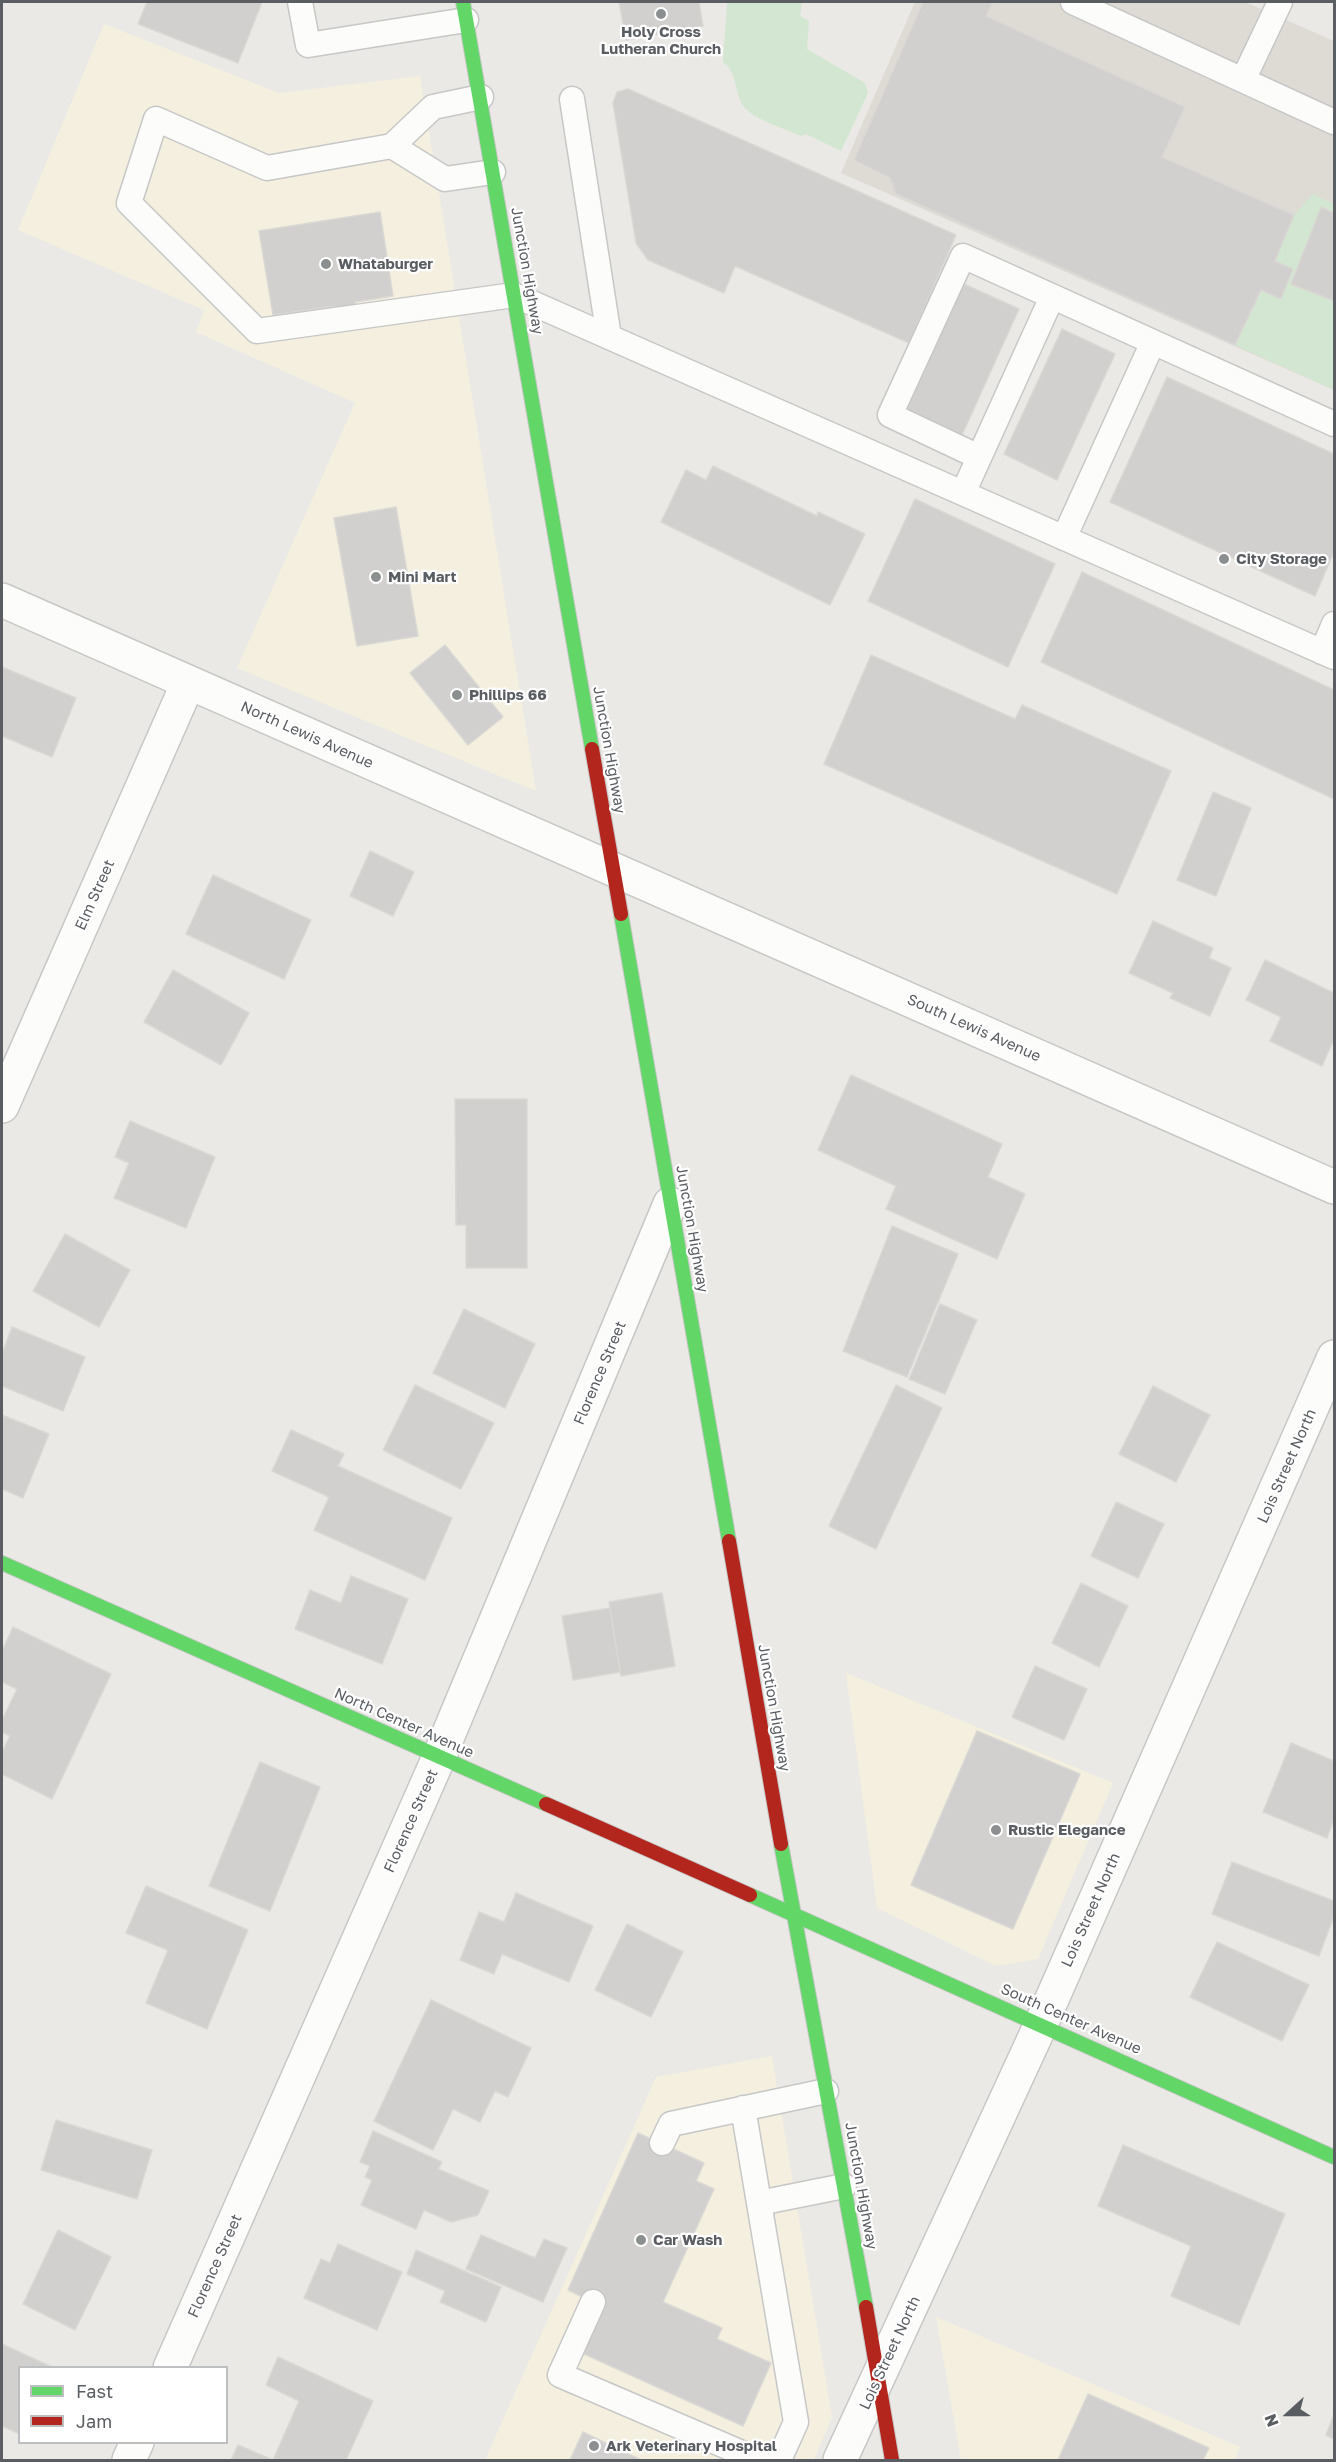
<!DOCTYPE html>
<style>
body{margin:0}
#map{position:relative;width:1336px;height:2462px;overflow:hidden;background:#eae9e5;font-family:"Golos Text",sans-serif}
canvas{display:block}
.frame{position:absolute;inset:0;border:3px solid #5a5e62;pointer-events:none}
.legend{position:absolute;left:18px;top:2366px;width:210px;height:78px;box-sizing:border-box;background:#fff;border:2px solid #bdbfc0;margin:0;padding:8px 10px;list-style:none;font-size:18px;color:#5a5e62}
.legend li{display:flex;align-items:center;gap:12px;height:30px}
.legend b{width:30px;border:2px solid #bdbfc0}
.north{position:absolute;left:1258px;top:2384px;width:60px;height:60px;-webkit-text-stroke:4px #fff;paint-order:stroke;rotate:249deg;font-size:16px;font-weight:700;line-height:24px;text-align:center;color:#5a5e62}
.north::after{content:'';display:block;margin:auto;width:21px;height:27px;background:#5a5e62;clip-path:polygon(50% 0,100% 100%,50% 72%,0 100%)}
</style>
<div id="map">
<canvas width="1336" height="2462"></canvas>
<div class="frame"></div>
<ul class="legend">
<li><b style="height:8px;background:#63d668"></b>Fast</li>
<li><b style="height:8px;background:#b3261e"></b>Jam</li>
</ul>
<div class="north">N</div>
</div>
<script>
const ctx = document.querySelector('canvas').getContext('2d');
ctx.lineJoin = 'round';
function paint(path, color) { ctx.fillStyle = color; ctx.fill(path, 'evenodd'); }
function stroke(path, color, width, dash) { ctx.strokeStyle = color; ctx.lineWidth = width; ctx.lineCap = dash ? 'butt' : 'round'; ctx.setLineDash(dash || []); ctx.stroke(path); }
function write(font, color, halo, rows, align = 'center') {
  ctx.font = font + ' "Golos Text",sans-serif'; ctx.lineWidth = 4.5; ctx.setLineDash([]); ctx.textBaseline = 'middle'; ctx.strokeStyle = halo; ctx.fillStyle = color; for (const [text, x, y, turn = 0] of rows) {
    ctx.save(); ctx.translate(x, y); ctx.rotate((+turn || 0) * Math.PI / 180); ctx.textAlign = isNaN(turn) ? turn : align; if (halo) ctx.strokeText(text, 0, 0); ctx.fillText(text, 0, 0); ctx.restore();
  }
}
paint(new Path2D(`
 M104,24L279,93L420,76L536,791L237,668L355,403L196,332L204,310L18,230Z
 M846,1673L1113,1783L1038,1959L996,1966L877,1908Z
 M772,2056L832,2417L814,2460H485L656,2077Z
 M936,2317L1240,2447L1235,2460H961Z`), '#f4efde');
paint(new Path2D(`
 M915,2H1245L1334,41V390L841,173Z`), '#dedbd4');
paint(new Path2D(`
 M731,2H802L800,16L809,21L807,49L865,83L868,93L841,151L806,134L801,136C787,130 758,120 748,111C732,98 741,76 723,62L727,4Z
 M1313,194L1334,204V390L1235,345L1261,290L1281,299L1293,269L1275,261L1294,215Z`), '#d2e6d1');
const building = new Path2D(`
 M147,2H262L238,63L138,24Z
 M619,2H699L703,26L626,40Z
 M923,2H993L986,16L1185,107L1162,157L1294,215L1275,261L1293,269L1281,299L1261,290L1235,345L896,194L890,178L854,160Z
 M628,89L956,235L909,343L735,266L724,293L648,260L636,243L613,103L617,92Z
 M1321,207L1334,213V301L1291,284Z
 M380,212L393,296L355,302L357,314L338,317L336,306L273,315L259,231Z
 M964,284L1019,309L962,435L907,409Z
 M1062,329L1115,354L1057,480L1004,454Z
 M1167,377L1334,454V552L1315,596L1110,502Z
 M713,466L817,516L818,512L865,534L830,605L661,522L686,470L706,480Z
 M915,499L1055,564L1008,667L868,601Z
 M396,507L418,636L357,646L334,518Z
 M1082,572L1334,690V799L1041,662Z
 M445,645L503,717L468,745L410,673Z
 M871,655L1015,719L1022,705L1171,771L1117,894L824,764Z
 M2,667L76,698L52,757L2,736Z
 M1213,792L1251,808L1216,896L1177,880Z
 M370,851L414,872L393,916L350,896Z
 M213,875L311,920L284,979L186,934Z
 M1153,921L1213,948L1209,958L1231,968L1210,1016L1170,998L1173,993L1129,973Z
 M1265,960L1334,993V1039L1322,1066L1270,1041L1281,1017L1246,1000Z
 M173,970L249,1013L221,1065L144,1022Z
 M851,1075L1002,1144L988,1177L1025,1194L997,1259L886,1209L896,1186L818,1150Z
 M455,1099H527V1268H466V1225H456Z
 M130,1121L215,1157L186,1228L114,1198L129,1163L115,1157Z
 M892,1226L958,1254L907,1377L843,1351Z
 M65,1234L130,1270L99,1327L33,1291Z
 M940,1304L977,1320L945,1394L909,1379Z
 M464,1309L535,1344L505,1408L433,1373Z
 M12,1327L85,1357L63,1411L2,1386V1354Z
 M415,1385L494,1423L461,1489L383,1450Z
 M896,1385L942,1408L876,1549L829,1526Z
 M1153,1386L1210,1415L1176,1482L1119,1454Z
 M2,1415L49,1434L23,1498L2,1489Z
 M291,1430L344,1454L338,1466L452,1518L425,1580L314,1530L329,1497L272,1471Z
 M1116,1502L1164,1524L1138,1578L1091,1556Z
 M351,1576L408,1599L382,1664L295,1629L310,1590L341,1603Z
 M1081,1583L1128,1606L1099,1667L1052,1643Z
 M662,1593L675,1666L621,1676L609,1602Z
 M610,1608L620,1672L573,1680L562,1616Z
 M13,1627L111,1674L52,1799L2,1774V1752L10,1736L2,1732V1720L17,1689L2,1682V1651Z
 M1035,1666L1087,1689L1064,1740L1012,1717Z
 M977,1731L1080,1774L1013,1929L911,1885Z
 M1291,1743L1334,1761V1819L1327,1838L1263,1812Z
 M260,1762L320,1787L270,1911L209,1886Z
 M1232,1862L1334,1901V1916L1319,1956L1212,1914Z
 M146,1886L248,1930L207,2029L146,2003L168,1950L126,1933Z
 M516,1893L593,1926L569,1982L502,1954L494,1974L460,1960L479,1912L504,1922Z
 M627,1924L683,1952L651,2017L595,1990Z
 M1217,1942L1309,1985L1282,2041L1190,1997Z
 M431,2000L531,2048L508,2097L495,2091L480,2122L453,2109L433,2150L374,2121Z
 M56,2120L152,2150L137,2199L41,2170Z
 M373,2131L442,2162L438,2169L489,2191L478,2215L451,2222L424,2210L416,2229L361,2205L372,2180L365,2177L370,2166L360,2162Z
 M638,2133L704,2163L696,2181L714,2189L663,2302L722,2328L717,2339L771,2363L743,2426L582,2353L593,2302L568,2290Z
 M1123,2145L1285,2214L1239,2325L1171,2296L1191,2246L1098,2206Z
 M58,2230L111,2257L75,2330L23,2304Z
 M481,2235L535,2258L544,2239L567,2248L543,2302L466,2269Z
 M338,2244L402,2272L377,2330L304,2298L321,2259L330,2263Z
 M416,2250L501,2287L486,2322L440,2302L445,2291L407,2274Z
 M2,2344L54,2368H20V2434L2,2426Z
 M278,2357L373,2401L346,2460H231L238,2445L273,2460L299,2401L266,2385Z
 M1088,2394L1209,2448L1203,2460H1058Z
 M1334,2414V2439L1326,2435Z
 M583,2432L641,2460H570Z`);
paint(building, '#d1d0ce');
stroke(building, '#dad8d4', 1.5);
const lane = new Path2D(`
 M300,2L308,45L466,20
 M1073,2L1334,122
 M1243,80L1280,2
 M481,97L433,107L392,146L267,168L156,119L129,203L257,331L514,295L1334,657
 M572,99L609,337
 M392,146L445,179L493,172
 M979,457L890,415L963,256L1334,424
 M963,493L1052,297
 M1064,538L1153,342
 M1322,652L1334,624
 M743,2108L796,2422L779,2460
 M662,2143L671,2124L826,2091
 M759,2203L844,2186
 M593,2302L560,2375L758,2460`);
const street = new Path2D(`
 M2,600L1334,1187
 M2,1106L188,683
 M170,2368L439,1757L670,1204
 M129,2460L137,2442
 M840,2460L1041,2024L1334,1357`);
const fast = new Path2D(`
 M463,2L592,749
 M621,914L729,1541
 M2,1563L546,1804
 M781,1844L866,2307
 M750,1895L1334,2157`);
const jam = new Path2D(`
 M592,749L621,914
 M729,1541L781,1844
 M546,1804L750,1895
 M866,2307L892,2460`);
stroke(lane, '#c7c7c7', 27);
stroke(street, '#c7c7c7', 36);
stroke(fast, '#c7c7c7', 16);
stroke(jam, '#c7c7c7', 16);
stroke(lane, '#fcfcfb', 24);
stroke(street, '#fcfcfb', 33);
stroke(fast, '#63d668', 14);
stroke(jam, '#b3261e', 14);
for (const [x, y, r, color] of [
 [661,14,6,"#8c8f90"],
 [326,264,6,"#8c8f90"],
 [1224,559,6,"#8c8f90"],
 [376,577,6,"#8c8f90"],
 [457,695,6,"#8c8f90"],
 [996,1830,6,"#8c8f90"],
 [641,2240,6,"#8c8f90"],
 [594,2446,6,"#8c8f90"]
]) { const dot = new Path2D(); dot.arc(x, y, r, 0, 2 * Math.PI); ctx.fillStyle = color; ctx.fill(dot); stroke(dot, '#fff', 2); }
write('bold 15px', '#5a5e62', '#fff', [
 ["Holy Cross",661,32,"center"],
 ["Lutheran Church",661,49,"center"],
 ["Whataburger",338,264],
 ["City Storage",1236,559],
 ["Mini Mart",388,577],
 ["Phillips 66",469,695],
 ["Rustic Elegance",1008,1830],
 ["Car Wash",653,2240],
 ["Ark Veterinary Hospital",606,2446]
], 'left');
write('15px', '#5a5e62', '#fff', [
 ["Junction Highway",527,271,80],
 ["North Lewis Avenue",307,735,24],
 ["Junction Highway",609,750,80],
 ["Elm Street",95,895,-66],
 ["South Lewis Avenue",974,1028,24],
 ["Junction Highway",692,1229,80],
 ["Florence Street",600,1373,-67],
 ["Lois Street North",1287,1466,-66],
 ["Junction Highway",774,1708,80],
 ["North Center Avenue",404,1723,24],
 ["Florence Street",411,1821,-66],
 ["Lois Street North",1091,1910,-66],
 ["South Center Avenue",1071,2019,24],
 ["Junction Highway",861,2186,80],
 ["Florence Street",215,2266,-66],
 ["Lois Street North",890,2353,-65]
]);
</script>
